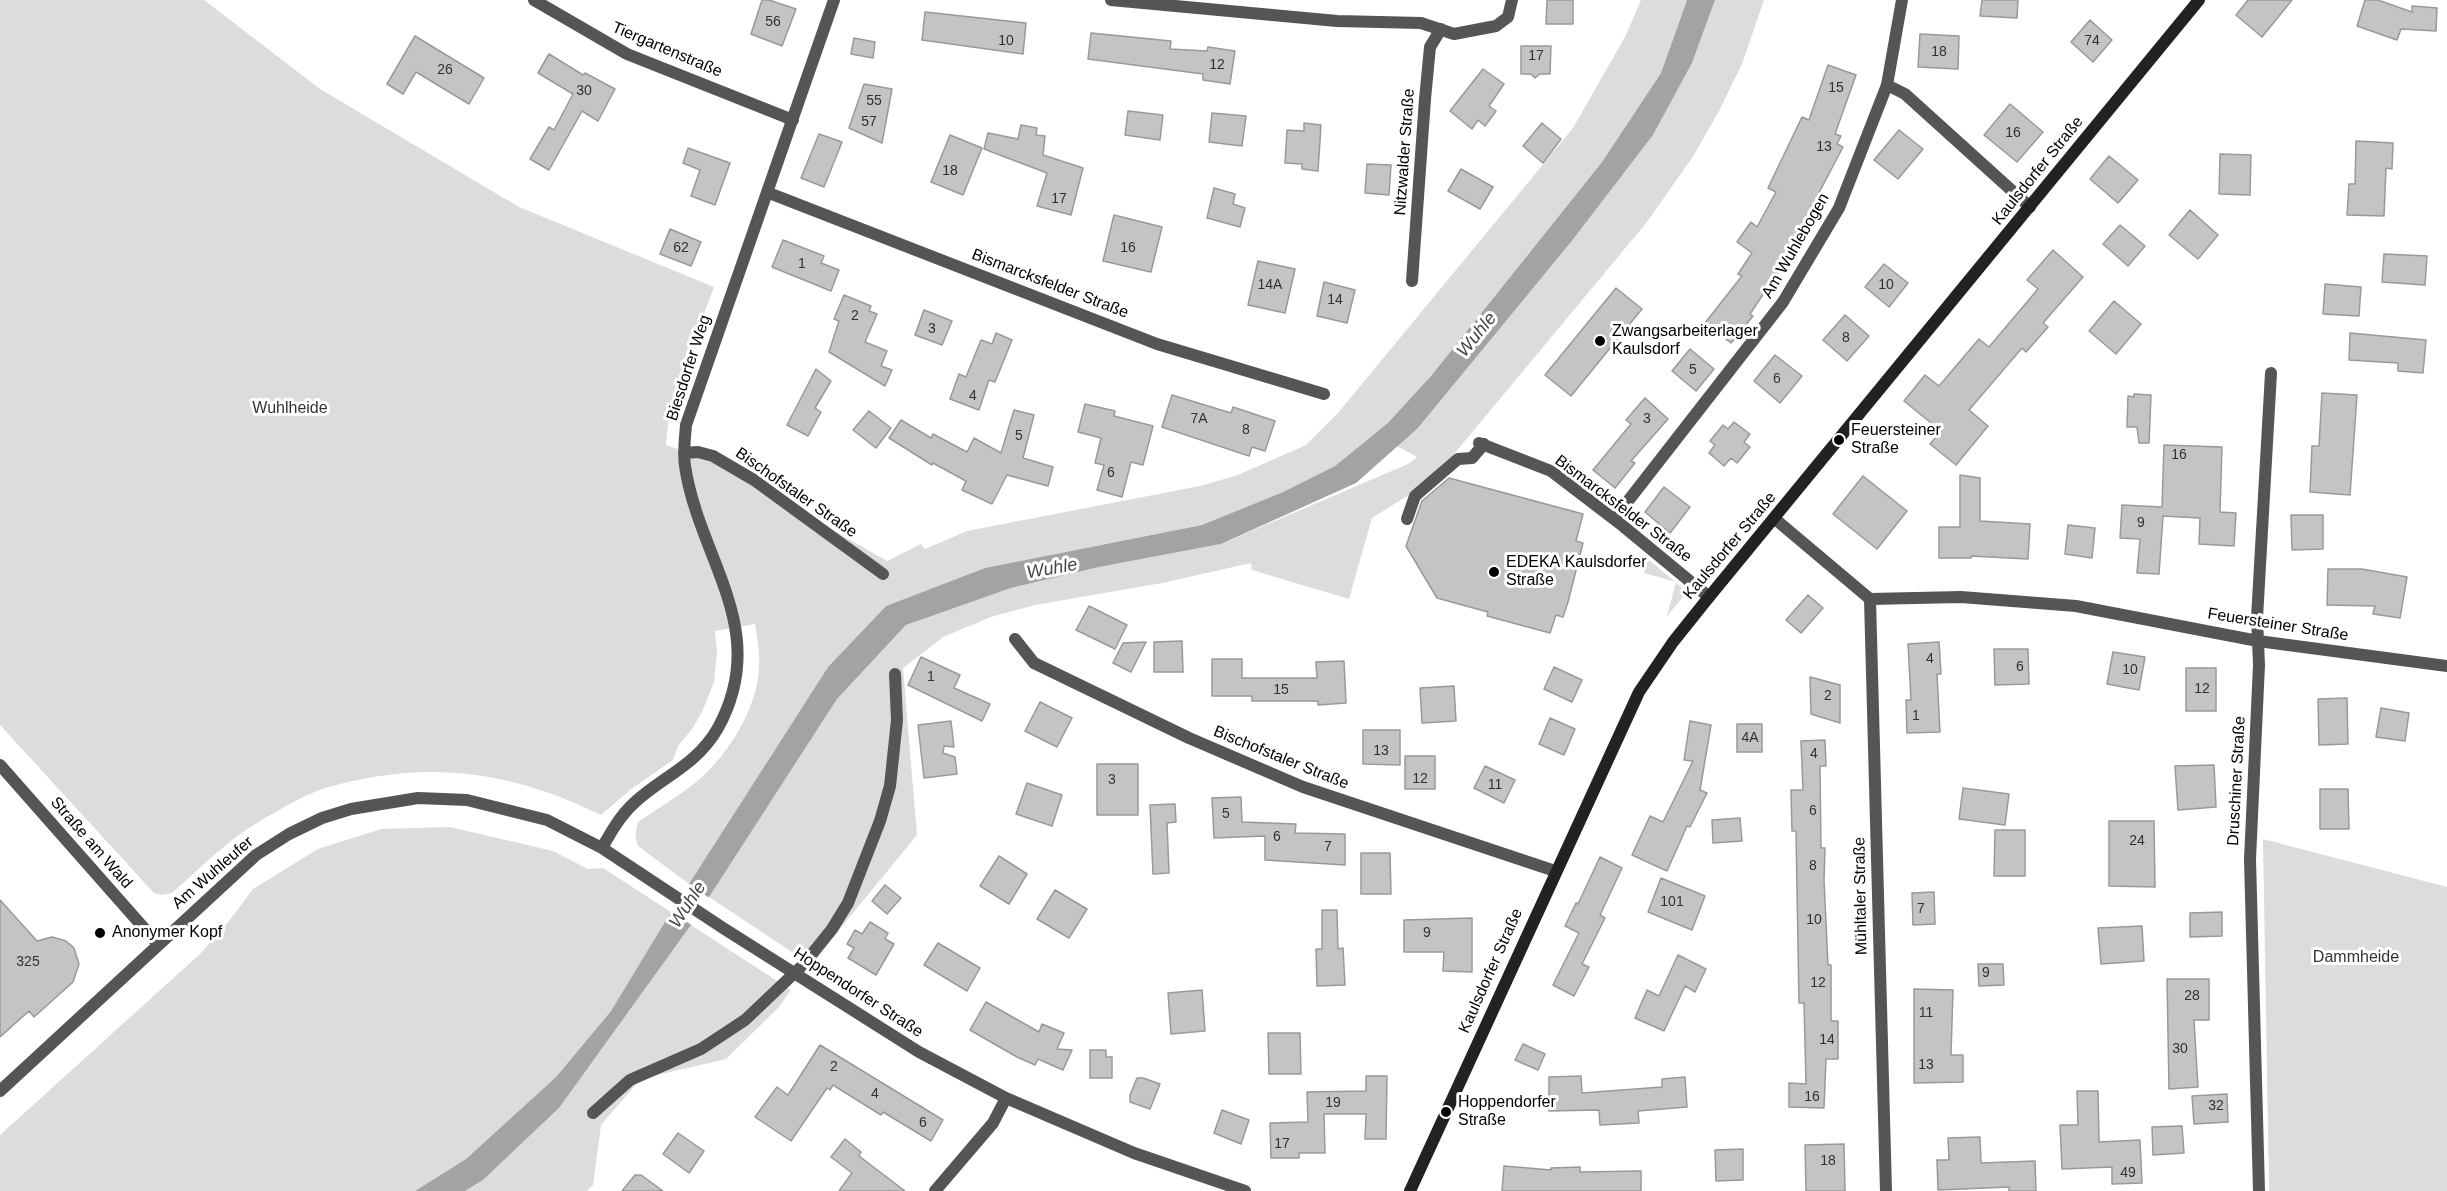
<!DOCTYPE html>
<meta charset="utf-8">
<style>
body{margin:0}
canvas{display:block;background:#fff}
</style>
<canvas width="2447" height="1191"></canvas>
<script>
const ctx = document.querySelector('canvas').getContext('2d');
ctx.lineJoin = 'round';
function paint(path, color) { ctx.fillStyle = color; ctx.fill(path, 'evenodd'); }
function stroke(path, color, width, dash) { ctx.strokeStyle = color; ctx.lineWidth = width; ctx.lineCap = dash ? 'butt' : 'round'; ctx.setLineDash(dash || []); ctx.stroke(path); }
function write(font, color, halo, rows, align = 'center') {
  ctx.font = font + ' Helvetica,sans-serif'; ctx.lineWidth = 6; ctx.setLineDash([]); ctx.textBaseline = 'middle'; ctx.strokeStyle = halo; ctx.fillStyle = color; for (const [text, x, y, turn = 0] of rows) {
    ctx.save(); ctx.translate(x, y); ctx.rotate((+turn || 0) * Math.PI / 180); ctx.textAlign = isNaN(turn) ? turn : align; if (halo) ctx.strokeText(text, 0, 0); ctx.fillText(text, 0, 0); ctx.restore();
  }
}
paint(new Path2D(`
 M0,0H204L320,89L519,207L714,287L670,404L666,445L714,462L887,561L921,544L925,549L967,531L1200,486L1238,475L1306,445L1338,413L1573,128L1626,35L1641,0H1687L1661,73L1602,162L1431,376L1389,423L1418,428L1571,242L1653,135L1692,63L1715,0H1764L1742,64L1719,111L1694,155L1647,222L1449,460L1407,496L1372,518L1349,599L1252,570L1251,563L1162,583L1035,605L991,617L943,637L903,668L917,835L816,958L806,953L801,958L709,897L837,699L906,625L1011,588L1099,567L1221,544L1408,464L1417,457L1375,434L1335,466L1283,492L1202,525L985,568L886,606L828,667L689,884L638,846C634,837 636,830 638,822C657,809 677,797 695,783C725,759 752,716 758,679C761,661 758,641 755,624L715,631L717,653L714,682L702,712L692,729L678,746L673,760L630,790L601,815C508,769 422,759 322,789C304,795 266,817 249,828C224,844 195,873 172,893L161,895L154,893L0,725Z
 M1648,559L1687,592L1667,616L1676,582L1644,573Z
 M450,827L553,851L588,869L603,868L671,912L611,1011L556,1077L466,1159L415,1191H0V1135L200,954L229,921L253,889L318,849L381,829Z
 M2263,839L2447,887V1191H2269Z
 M691,925L791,990L778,1008L726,1059L653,1076L638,1082L601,1125L593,1185L587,1191H465L483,1180L559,1108Z`), '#dcdcdc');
paint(new Path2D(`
 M1687,0H1715L1692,63L1653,135L1571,242L1418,428L1356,483L1221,544L1099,567L1011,588L906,625L837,699L691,925L559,1108L483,1180L465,1191H415L466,1159L556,1077L611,1011L671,912L828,667L886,606L985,568L1202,525L1283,492L1335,466L1388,423L1431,376L1602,162L1661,73Z`), '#a3a3a3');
paint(new Path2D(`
 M686,882L711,899L693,926L669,910Z`), '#fff');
const building = new Path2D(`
 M762,0H769L796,9L782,46L751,34Z
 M1547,0H1573V24H1546Z
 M1982,0H2018L2017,18L1980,16Z
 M2248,0H2292L2262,37L2236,15Z
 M2365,0H2378L2412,12V6L2437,8L2436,31L2401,29L2397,40L2357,26Z
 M925,12L1026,23L1023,54L922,40Z
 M2090,20L2112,40L2093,62L2071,42Z
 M1091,33L1171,41L1170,49L1207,51L1208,47L1235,51L1230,84L1203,80V74L1088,59Z
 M1920,34L1959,36L1958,69L1918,67Z
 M415,36L484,78L469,104L416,72L403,94L387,84Z
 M854,38L875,42L873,58L851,54Z
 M1521,46H1551L1550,74H1540L1535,78L1531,74H1521Z
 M549,54L583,75L585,73L615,89L598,121L582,111L549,170L530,159L549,127L554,130L573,94L538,73Z
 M1828,65L1856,75L1835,134L1841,136L1837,144L1843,147L1789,250L1792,251L1750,314L1753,316L1731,343L1705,323L1742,276L1738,274L1752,253L1737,242L1751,222L1757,227L1776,192L1768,188L1802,117L1809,120Z
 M1483,69L1504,84L1489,106L1496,111L1485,126L1478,120L1472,129L1450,111Z
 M864,84L892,89L882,143L849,128Z
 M2010,104L2043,132L2017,162L1984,135Z
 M1128,111L1163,115L1160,140L1125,135Z
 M1212,113L1246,116L1242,146L1209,142Z
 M1304,123L1321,125L1318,171L1302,169V164L1285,163L1287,130L1304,131Z
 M1542,123L1561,139L1543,163L1523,146Z
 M1021,125L1037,128L1036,135L1045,136L1043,155L1083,168L1071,215L1037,206L1047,173L984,149L988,133L1018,139Z
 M1899,130L1923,149L1898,179L1874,160Z
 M819,134L842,142L824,187L801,178Z
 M950,135L982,148L963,195L931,182Z
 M2356,141L2393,143L2392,169L2386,168L2384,216L2347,215L2349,184H2355Z
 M688,148L730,163L715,205L691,196L700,170L683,163Z
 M2220,154L2251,155L2250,195L2219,194Z
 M2109,156L2138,180L2118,203L2090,179Z
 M1367,164L1391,165L1389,195L1365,193Z
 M1461,169L1493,187L1480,209L1448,191Z
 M1214,188L1235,194L1233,204L1245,208L1240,227L1207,218Z
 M2190,210L2218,235L2198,259L2169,235Z
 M1114,215L1162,227L1151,272L1103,261Z
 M2120,225L2145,246L2128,266L2103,244Z
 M670,229L701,242L691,266L660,254Z
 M783,240L824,256L821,263L839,270L831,291L772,267Z
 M2053,250L2083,277L2043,323L2048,327L2026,352L2022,348L1969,410L1988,426L1956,465L1930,444L1941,431L1904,401L1925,375L1939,386L1979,339L1989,347L2038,289L2027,280Z
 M2384,254L2427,256L2425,285L2382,282Z
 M1258,261L1295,269L1285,313L1248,305Z
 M1884,264L1908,283L1889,307L1865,287Z
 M1324,282L1355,290L1347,323L1317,316Z
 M2325,284L2361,287L2359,316L2323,314Z
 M1616,288L1642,309L1571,396L1545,375Z
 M844,295L871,306L869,311L877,314L865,342L887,351L881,366L892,370L885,386L829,352L839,321L834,319Z
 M2114,301L2141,324L2116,354L2089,331Z
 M924,310L952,321L942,345L915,335Z
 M1845,315L1869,336L1847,361L1823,340Z
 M996,333L1012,340L995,382L989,380L979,410L950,399L959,374L966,377L981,340L992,344Z
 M2350,333L2426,340L2423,373L2398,371V363L2349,360Z
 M1690,349L1714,369L1696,391L1672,371Z
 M1775,355L1802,376L1780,403L1754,381Z
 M816,369L831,381L815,408L821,412L808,436L787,425Z
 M2322,393L2357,395L2350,495L2310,492L2312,446H2319Z
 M2134,394L2151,395L2149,443H2139L2137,427H2127L2128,396L2134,397Z
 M1172,395L1231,413L1233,407L1275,421L1265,451L1252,447L1249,456L1162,427Z
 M1645,398L1668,419L1631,461L1635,463L1615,488L1593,470L1631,424L1626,420Z
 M1085,404L1115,411L1114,416L1153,426L1143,465L1131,462L1122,497L1097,490L1104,465L1095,463L1101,438L1078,432Z
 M1014,410L1034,415L1023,458L1053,467L1048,486L1007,475L992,504L962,490L966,481L933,463L932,465L889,438L901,420L931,438L933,434L967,452L974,438L1001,453Z
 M869,411L891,428L876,448L853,430Z
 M1734,422L1750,434L1744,442L1750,447L1737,463L1731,458L1724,466L1709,453L1715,445L1710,441L1723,425L1728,429Z
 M2164,445L2222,447L2220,512L2236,513L2234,546L2199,544L2200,518L2163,516L2159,574L2137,573L2140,539L2120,538L2122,505L2162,507Z
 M1960,475L1980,478V521L2030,524L2028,559L1971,556V558H1939V527H1960Z
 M1863,476L1907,511L1877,549L1833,514Z
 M1449,478L1583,514L1576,541L1583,543L1568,602L1563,617L1556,615L1550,633L1487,616L1488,612L1437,598L1406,546L1422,501Z
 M1664,487L1690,507L1670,533L1645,512Z
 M2291,515H2323V549L2292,550Z
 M2068,525L2095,528L2092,558L2065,554Z
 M2328,569H2362L2407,577L2400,618L2373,614L2375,606L2327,605Z
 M1808,595L1823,608L1801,633L1786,620Z
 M1089,606L1127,625L1115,649L1076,630Z
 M1182,641L1183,672H1154V642Z
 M1146,642L1131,672L1113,663L1123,643Z
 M1939,642L1941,674H1937L1940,732L1907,733L1906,700H1911L1908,644Z
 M1994,649H2028L2029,684L1995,685Z
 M2113,652L2145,657L2139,690L2107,684Z
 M921,657L960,675L954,688L990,704L982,721L908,685Z
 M1212,659H1242V678H1317L1316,662L1344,661L1346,703L1318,705V701H1252V696H1212Z
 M1554,667L1582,680L1572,702L1544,689Z
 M2186,668H2216V711H2186Z
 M1810,677L1840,685V723L1811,714Z
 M1454,686L1456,721L1422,723L1420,688Z
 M2347,698L2348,744L2319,745L2318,699Z
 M1040,702L1072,718L1057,747L1025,731Z
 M2381,708L2409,713L2405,741L2376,737Z
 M1550,718L1575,729L1564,755L1539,744Z
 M951,721L954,747L944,746L943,753L955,757L957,774L924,778L918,725Z
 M1690,721L1711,725L1700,790L1707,793L1690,827L1687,826L1667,871L1632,855L1650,816L1663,822L1693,761L1684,760Z
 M1737,724H1762V752H1737Z
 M1363,730H1400V765L1363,764Z
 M1825,740L1826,766H1820L1821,848H1825L1824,880L1828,965H1831V1021H1838V1059H1826L1824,1108L1789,1107V1083L1806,1084L1804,1003H1799L1796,831H1792L1791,790H1803L1801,741Z
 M1405,756H1435V789H1405Z
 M1097,764H1138V815H1097Z
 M2214,765L2216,807L2178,810L2175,766Z
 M1485,766L1515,780L1504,803L1474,788Z
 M1027,783L1062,795L1052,826L1016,814Z
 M1963,788L2009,794L2005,825L1959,819Z
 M2320,789H2348L2349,829H2320Z
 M1241,797L1242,822L1296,824L1295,833L1345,834V865L1265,860V836L1214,838L1212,798Z
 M1175,804L1176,822L1167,823L1169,873L1153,874L1150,805Z
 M1740,818L1742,841L1713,843L1712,820Z
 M2109,821H2154L2155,887L2109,886Z
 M1995,830H2025V876H1994Z
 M1361,853H1390L1391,894H1361Z
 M999,856L1027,874L1009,904L980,886Z
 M1600,857L1622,868L1600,915L1605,918L1582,964L1589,967L1574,996L1553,985L1579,933L1565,926L1576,903L1578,904Z
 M1661,878L1705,896L1692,930L1648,912Z
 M885,885L901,898L887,914L872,901Z
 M1055,890L1087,909L1069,938L1037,919Z
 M1934,892L1935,924L1913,925L1912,893Z
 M0,900L37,941L52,937L66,941L74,948L79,964L73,982L34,1017L29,1011L0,1037Z
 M1322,910H1337L1338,949L1343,948L1345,985L1317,986L1316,949H1322Z
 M2222,912V936L2190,937V913Z
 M1472,918V972L1443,971L1444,952H1404V920Z
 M870,922L888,933L885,939L894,944L876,975L848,958L854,948L847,944L855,930L862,934Z
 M2142,926L2144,961L2101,964L2098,928Z
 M938,943L980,968L967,991L924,965Z
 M1678,955L1706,969L1695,992L1685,986L1664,1031L1635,1018L1647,990L1659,996Z
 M1978,964H2003L2004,985L1979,986Z
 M2167,979H2209V1020H2194L2198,1087L2169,1089Z
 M1914,989L1953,990L1951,1055H1963V1082L1914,1083Z
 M1202,990L1205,1031L1171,1034L1168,993Z
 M986,1002L1039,1032L1042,1024L1064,1033L1057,1049L1072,1050L1063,1070L1038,1059L1035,1065L1017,1057L970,1030Z
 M1268,1033H1300L1301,1074H1269Z
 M1523,1044L1545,1054L1538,1070L1515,1060Z
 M820,1045L943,1120L931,1141L883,1112L881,1115L833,1085L830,1090L827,1088L791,1141L755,1117L777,1087L788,1095Z
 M1090,1050H1106V1057H1112V1078H1090Z
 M1366,1076H1387L1386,1139H1365L1366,1114H1324L1325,1153H1299V1158H1271L1270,1123L1308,1122L1307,1092L1366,1091Z
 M1581,1076L1582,1093L1662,1087V1079L1685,1077L1687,1107L1638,1111L1639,1123L1600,1125L1599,1110L1549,1111V1077Z
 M1137,1078H1143L1160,1084L1150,1109L1130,1102V1095Z
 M2077,1091H2098L2099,1142L2140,1140L2142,1183L2112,1184V1167L2062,1169L2060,1125H2078Z
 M2227,1094L2228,1122L2194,1124L2192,1096Z
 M1222,1110L1249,1120L1241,1144L1214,1133Z
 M2182,1126L2184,1153L2153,1155L2152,1127Z
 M678,1133L704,1151L689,1173L663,1154Z
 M1980,1137L1981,1163L2035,1161L2036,1191H2009V1187L1938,1190L1937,1160H1949L1948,1138Z
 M845,1139L861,1152L859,1156L905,1191H839L852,1173L831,1157Z
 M1844,1144L1845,1191H1806L1805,1145Z
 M1743,1149V1180L1716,1181L1715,1150Z
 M1504,1166L1551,1170V1168L1580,1167V1172L1641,1171V1191H1502Z
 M635,1175H641L663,1191H622Z`);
paint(building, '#c4c4c4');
stroke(building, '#999', 1.5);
stroke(new Path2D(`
 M1412,281L1425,99L1430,47L1441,29
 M1479,443L1551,471L1623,526L1709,597
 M1407,519L1415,496L1458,459L1472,458L1484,444
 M1614,519L1783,302L1839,208L1887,85
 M593,1113L630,1080L701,1049L745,1020L804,964L832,929L848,903L880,821L890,786L897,720L895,674`), '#555', 12);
stroke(new Path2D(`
 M534,0L627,54L793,120
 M1111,0L1337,21L1421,23L1454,34L1496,26L1508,17L1512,0
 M1902,0L1887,85L1905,94L2030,207
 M769,193L1157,344L1324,394
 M684,453L698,452L713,456L754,480L883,574
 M1775,519L1870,599L1961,597L2076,606L2258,641L2447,666
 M1870,599L1886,1191
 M1015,639L1034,663L1189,738L1303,787L1555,871
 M0,765L158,944
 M602,848C611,832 620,816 634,803C663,776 696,766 718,728C772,629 699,560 685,466C683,453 685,438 686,425L834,0
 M0,1091L256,855L289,834L322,818L351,809L418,798L467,800L547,820L602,848L723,928L919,1052L1006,1098L1134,1153L1245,1191
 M935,1191L993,1123L1006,1098
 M2259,1191L2250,859L2259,665L2257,618L2271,373`), '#555', 12);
stroke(new Path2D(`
 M1410,1191L1639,692L1673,642L1709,597L2199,0`), '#222', 12);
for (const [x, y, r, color] of [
 [1600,341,6,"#000"],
 [1839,440,6,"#000"],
 [1494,572,6,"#000"],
 [100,933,6,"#000"],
 [1446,1112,6,"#000"]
]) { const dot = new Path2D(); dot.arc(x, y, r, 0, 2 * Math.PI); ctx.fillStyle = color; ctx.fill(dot); stroke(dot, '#fff', 2); }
write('14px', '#313131', null, [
 ["56",773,22],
 ["10",1006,41],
 ["74",2092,41],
 ["18",1939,52],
 ["17",1536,56],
 ["12",1217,65],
 ["26",445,70],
 ["15",1836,88],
 ["30",584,91],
 ["55",874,101],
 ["57",869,122],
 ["16",2013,133],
 ["13",1824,147],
 ["18",950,171],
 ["17",1059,199],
 ["62",681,248],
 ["16",1128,248],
 ["1",802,264],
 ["14A",1270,285],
 ["10",1886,285],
 ["14",1335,300],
 ["2",855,316],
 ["3",932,329],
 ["8",1846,338],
 ["5",1693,370],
 ["6",1777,379],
 ["4",973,396],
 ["7A",1199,419],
 ["3",1647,419],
 ["8",1246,430],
 ["5",1019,436],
 ["16",2179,455],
 ["6",1111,473],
 ["9",2141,523],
 ["4",1930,659],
 ["6",2020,667],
 ["10",2130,670],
 ["1",931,677],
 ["12",2202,689],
 ["15",1281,690],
 ["2",1828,696],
 ["1",1916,716],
 ["4A",1750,738],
 ["13",1381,751],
 ["4",1814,754],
 ["12",1420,779],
 ["3",1112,780],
 ["11",1495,785],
 ["6",1813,811],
 ["5",1226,814],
 ["6",1277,837],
 ["24",2137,841],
 ["7",1328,847],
 ["8",1813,866],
 ["101",1672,902],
 ["7",1921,909],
 ["10",1814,920],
 ["9",1427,933],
 ["325",28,962],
 ["9",1986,973],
 ["12",1818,983],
 ["28",2192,996],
 ["11",1926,1013],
 ["14",1827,1040],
 ["30",2180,1049],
 ["13",1926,1065],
 ["2",834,1067],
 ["4",875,1094],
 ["16",1812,1097],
 ["19",1333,1103],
 ["32",2216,1106],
 ["6",923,1123],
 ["17",1282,1144],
 ["18",1828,1161],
 ["49",2128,1173]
]);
write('16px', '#000', '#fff', [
 ["Tiergartenstraße",667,50,23],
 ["Nitzwalder Straße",1405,152,-86],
 ["Kaulsdorfer Straße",2038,171,-51],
 ["Am Wuhlebogen",1796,246,-60],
 ["Bismarcksfelder Straße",1050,284,21],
 ["Biesdorfer Weg",689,368,-72],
 ["Bischofstaler Straße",796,493,35],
 ["Bismarcksfelder Straße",1623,509,37],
 ["Kaulsdorfer Straße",1730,546,-50],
 ["Feuersteiner Straße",2278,625,9],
 ["Bischofstaler Straße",1281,758,22],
 ["Druschiner Straße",2237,781,-87],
 ["Straße am Wald",91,843,49],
 ["Am Wuhleufer",213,873,-41],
 ["Mühltaler Straße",1861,896,-91],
 ["Kaulsdorfer Straße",1491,971,-66],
 ["Hoppendorfer Straße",858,993,33]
]);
write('16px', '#000', '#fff', [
 ["Zwangsarbeiterlager",1612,332],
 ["Kaulsdorf",1612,350],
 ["Feuersteiner",1851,431],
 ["Straße",1851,449],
 ["EDEKA Kaulsdorfer",1506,563],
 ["Straße",1506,581],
 ["Anonymer Kopf",112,933],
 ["Hoppendorfer",1458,1103],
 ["Straße",1458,1121]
], 'left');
write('16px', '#333', '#fff', [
 ["Wuhlheide",290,409],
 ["Dammheide",2356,958]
]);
write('italic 18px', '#444', '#fff', [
 ["Wuhle",1477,335,-51],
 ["Wuhle",1052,569,-10],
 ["Wuhle",688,905,-57]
]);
</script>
